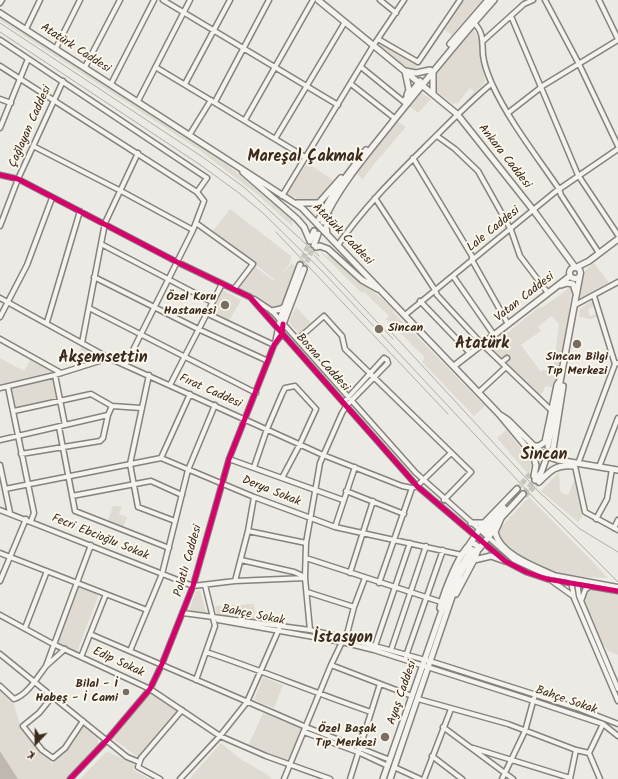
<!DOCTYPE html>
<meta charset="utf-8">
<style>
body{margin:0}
#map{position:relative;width:618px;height:779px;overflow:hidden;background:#eceae4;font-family:Kalam,sans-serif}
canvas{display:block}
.north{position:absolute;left:16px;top:723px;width:40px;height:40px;-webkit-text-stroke:3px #fbf7ec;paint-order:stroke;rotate:202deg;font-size:11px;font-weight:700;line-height:16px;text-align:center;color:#3b2a1e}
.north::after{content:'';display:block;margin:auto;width:14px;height:18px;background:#3b2a1e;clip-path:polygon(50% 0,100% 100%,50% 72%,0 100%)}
</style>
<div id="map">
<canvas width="618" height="779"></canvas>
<div class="north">K</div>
</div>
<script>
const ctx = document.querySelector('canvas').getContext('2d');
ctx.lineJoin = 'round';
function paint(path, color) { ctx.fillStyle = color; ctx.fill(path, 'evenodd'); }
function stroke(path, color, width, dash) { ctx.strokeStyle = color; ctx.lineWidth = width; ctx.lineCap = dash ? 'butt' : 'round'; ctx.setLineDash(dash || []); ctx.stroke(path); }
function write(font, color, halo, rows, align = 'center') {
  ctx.font = font + ' Kalam,sans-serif'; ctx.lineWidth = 4; ctx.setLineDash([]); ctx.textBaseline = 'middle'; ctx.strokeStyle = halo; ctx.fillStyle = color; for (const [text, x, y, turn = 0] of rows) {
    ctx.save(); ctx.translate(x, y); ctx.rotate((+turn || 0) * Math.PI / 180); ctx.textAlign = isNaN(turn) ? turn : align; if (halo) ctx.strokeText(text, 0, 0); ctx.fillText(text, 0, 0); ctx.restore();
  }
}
paint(new Path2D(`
 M464,0H482L452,35L445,30Z
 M0,18L212,152L293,220L292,226L258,195L198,149L0,20Z
 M473,29L479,39L485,82L467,103L466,101L474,92L470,88L458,103L453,104L436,91L434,77Z
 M382,43L418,64L414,71L409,70L379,47Z
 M420,92L431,99L418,113L409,106Z
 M397,121L406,127L374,164L363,179L356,173Z
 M307,163L333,180L320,198L314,201L297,199L287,194Z
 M230,209L291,256L290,263L278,277L292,263L295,266L282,303L277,308L273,309L239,288L254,266L274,281L275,280L213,231Z
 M318,250L328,257L330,256L386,302L394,311L393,312L485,406L474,416L422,362L425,358L386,319L389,316L364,292L362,293Z
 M594,263L609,283L580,299L584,272Z
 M572,286L568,321L555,388L545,386L543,392L538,396L490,347L538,308L543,307ZM551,316L559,324L553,371L543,370L541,372L521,345L541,331L538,327Z
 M221,289L241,300L229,321L209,311Z
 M593,300L595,306L588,310L590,316L597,314L598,316L592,319L579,317L580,309Z
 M296,307L312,324L299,334L289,322Z
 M81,346L101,357L100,359L80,365Z
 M0,358L24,371L30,360L53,371L0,385Z
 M54,378L58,399L16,409L11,388Z
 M506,430L529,459L531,466L529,473H527L497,438Z
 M559,472L560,490L562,493L568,495L574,481L579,495L581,509L582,518L578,522L541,491Z
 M529,497L590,559L608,578L569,576L548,571L524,559L506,544L499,536L500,528Z
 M113,506H122L119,514L127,517L123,527L108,520Z
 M77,585L99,594L77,652L56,642Z
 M588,587L618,591V655L608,651L602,642L592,619L585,609L584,594Z
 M200,590L206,613L189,610L196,591Z
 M254,604L256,619L217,615L215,606Z
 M263,677L283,685L274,708L254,700Z
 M0,691L14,704L20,725L53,765V762L67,749L84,725L98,736V744L66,779H18L0,751Z
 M152,693L178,711L138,757L113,739L146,698Z
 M263,713L302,729L288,761L248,746Z
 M221,743L242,760L268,775L272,779H189Z
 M107,751L135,765L133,770L150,779H80Z`), '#dfdbd2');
paint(new Path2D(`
 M0,751L18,779H0Z`), '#bfb8ae');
stroke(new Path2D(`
 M300,265L310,241
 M304,269L314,245
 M517,489L531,473
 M524,493L535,480
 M525,496L539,482
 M471,549L484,530
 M475,549L488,532`), '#c9c4bc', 5, [5, 2.5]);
const minor = new Path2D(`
 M163,0L338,105
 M380,0L396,13
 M545,0L579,64L618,146
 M599,0L618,39
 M0,3L2,0
 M511,16L578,175L618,235
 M473,22C484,32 482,41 483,55C484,64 488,75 492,84C509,121 536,155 559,189L561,195L599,253
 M26,29L40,0
 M378,39L418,62L460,0
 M0,40L207,178L197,192
 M483,41L524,4L533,0
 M56,48L80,0
 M0,66L197,192L204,201L193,230L126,364
 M85,67L120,0
 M361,67L404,102
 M157,68L305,157
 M111,84L154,0
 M185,84L230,0
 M351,84L393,117
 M0,99L11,103
 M138,101L190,0
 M215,102L269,0
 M508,113L544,85L618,40
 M245,120L313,0
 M0,128L28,59
 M190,134L211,100
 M437,136L455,149L478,171L511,230L520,256L548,293
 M275,139L345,22
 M33,146L121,191L193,230
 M413,158L472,256V260L508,324
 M0,175L18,179L177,262L250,297L417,486L505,561L526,572L547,579L618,591
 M282,196L373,46L404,0
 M375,198L435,290L437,295L482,344L552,411
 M196,223L253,264L234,289
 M0,226L18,179L63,81
 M101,244L212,302
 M338,245C366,204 401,171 436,136C454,118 472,100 491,84
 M453,276L494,335
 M94,277L198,329L268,361
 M594,296L615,364
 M0,298L109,358L323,455L402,486L412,488L417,486L451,453
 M254,299L272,311L416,473L514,560L542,573L618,587
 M420,301L470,353
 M575,305L618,282
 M89,308L256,393
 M206,313L274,345
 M405,315L555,192L618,149
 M0,317L27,265L52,198
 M47,322L80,211
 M0,339L61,373
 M298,339L324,316L342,336L345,349L471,472L444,500
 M82,343L105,223L138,153
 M275,343L280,319
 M502,362L507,358
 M55,375L65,425
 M149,375L130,464L138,507L175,521
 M170,385L222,284
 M8,387L34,513L31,521
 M0,388L55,375L109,358
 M479,392L506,367
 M14,411L91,394L112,406L141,408
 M59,427L75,511L169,548
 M0,440L108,415L112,406
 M21,454L100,441L103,438L108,415
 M161,458L190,394
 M229,459L343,500
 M579,461L615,364L618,363
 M0,465L10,513
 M575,466L585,512L618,530
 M254,467L267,429L282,394L285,388L295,386L316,409L300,444L282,478
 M599,467L618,418
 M5,489L161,458L254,497L335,527L462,555
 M346,491L404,514
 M72,496L151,481L182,495
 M0,510L193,586L235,581L305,578
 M596,519L607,499L612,469
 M335,527L355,467
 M614,528L618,520
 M248,531L306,543
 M0,553L147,610
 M306,558L441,602
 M241,560L294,572L305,577
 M350,573L373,501
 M0,581L26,519
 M235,581L248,531L254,497
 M552,581L573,596
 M571,581L574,598L618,701
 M577,582L579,596L618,689
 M379,583L412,488
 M307,592L354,607
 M581,601L585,590L590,586
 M183,613L310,630L346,638L436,663L577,708L618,724
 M0,615L53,644L150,689L220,736L266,756L330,779
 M218,620L342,642L374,650L534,701L603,724L618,736
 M25,628L47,571
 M310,630L305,578L306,543L320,463L342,413L347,405L388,363L387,360L384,358L344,402
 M90,634L306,727L390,760
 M375,646L410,543
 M391,650L426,546
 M130,651L162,574L188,470L215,405
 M206,652C261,670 315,693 371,712
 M0,654L127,757L139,762
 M406,656L443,550
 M81,657L106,594
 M331,665L412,696
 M46,666L65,649
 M196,680L215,626L205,585
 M0,686L14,699C27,695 37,678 46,666L91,545
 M52,697L39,713L23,726L42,750L53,758L65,748L83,721
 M418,699L508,724L576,750L589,753L600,779
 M443,727L513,779
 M304,732L358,752L388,766
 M473,748L570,778
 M589,753L603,724
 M432,756L462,779
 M394,767L420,779
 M70,779L107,740L150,689L162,664L193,586L229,459L274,345L282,334L283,324
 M160,779L138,767L141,758L182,710
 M180,779L220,736L247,702L279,629
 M284,779L331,665L342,642L346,638L354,607L365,578
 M350,779L380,684
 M424,779L451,709
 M502,779L525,731L534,698
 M570,779L576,750`);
const major = new Path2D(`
 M318,0L457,114L534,211L575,267
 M0,13L302,208L499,414L533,455L536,465L534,476
 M450,44L488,0
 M405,71L409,90L407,95
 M405,71L416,73L430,70
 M433,71V94
 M405,100L420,81
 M243,172L297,219L304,227L310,241
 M297,203H319L341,178
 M319,219L333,194L366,150
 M323,222C340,184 369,152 394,120C427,79 459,39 494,0
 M327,233L326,228L329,216
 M310,241L314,231
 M314,245L318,234
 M316,247L320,246L328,249L362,280L378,289
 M577,267L589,261L618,239
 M569.5 273a5.5 5.5 0 1 1 11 0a5.5 5.5 0 1 1-11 0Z
 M561,285L567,283L573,284L576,293
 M272,311L281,309L284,307
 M280,319L300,265
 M283,324L304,269
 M454,366L570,276
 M502,416L508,420L543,455L558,460L618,470
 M533,446H539L545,442L557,385L560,380
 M548,446L580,275
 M542,453H548L553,449L563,386
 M535,480L541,473L545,462
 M539,482C550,471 556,464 573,466
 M502,516L495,532C499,554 535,567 553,575
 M471,523H484
 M484,530L504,508
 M488,532L523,494
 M469,545L484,523L517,489
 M479,549L494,530
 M456,594L474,560L491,556L505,561
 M440,608C443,595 461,546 473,543L479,547L474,560
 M383,779L441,613L453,581L471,549
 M390,779L455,588L460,575L474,550`);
stroke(minor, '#86827c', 7);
stroke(major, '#86827c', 8);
stroke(minor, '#f4f3ef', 4);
stroke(major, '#f4f3ef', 5);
stroke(new Path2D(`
 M0,23L204,158L245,188L319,256
 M0,32L199,164L239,193L263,213L324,273L534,498L618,582
 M276,232L448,414
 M314,255L393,339
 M392,333L539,492L580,529L618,552`), '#b1aeaa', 1);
stroke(new Path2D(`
 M0,175L18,179L177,262L250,297L417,486L505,561L526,572L547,579L618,591
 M70,779L107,740L150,689L162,664L193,586L229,459L274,345L282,334L283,324`), '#d6006c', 5);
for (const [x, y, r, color] of [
 [225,305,5,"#796d63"],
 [379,329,5,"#796d63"],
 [577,344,5,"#796d63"],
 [126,692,4,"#796d63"],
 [385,737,5,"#796d63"]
]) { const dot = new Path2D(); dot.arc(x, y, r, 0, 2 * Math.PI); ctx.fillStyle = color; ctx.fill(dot); stroke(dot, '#fbf7ec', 1.5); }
write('12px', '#3b2a1e', '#fbf7ec', [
 ["Atatürk Caddesi",75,49,33],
 ["Çağlayan Caddesi",31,127,-66],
 ["Ankara Caddesi",504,157,52],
 ["Lale Caddesi",494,230,-39],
 ["Atatürk Caddesi",342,235,46],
 ["Vatan Caddesi",525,298,-38],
 ["Bosna Caddesi",322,363,48],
 ["Fırat Caddesi",210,392,24],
 ["Derya Sokak",271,492,22],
 ["Fecri Ebcioğlu Sokak",100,538,22],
 ["Polatlı Caddesi",189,561,-74],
 ["Bahçe Sokak",253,616,11],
 ["Edip Sokak",118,663,25],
 ["Ayaş Caddesi",403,693,-71],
 ["Bahçe Sokak",566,701,19]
]);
write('bold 12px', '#3b2a1e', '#fbf7ec', [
 ["Özel Koru",216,298],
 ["Hastanesi",216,312],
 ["Sincan",388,329,"left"],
 ["Sincan Bilgi",577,358,"center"],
 ["Tıp Merkezi",577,372,"center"],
 ["Bilal - İ",118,685],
 ["Habeş - İ Cami",118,699],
 ["Özel Başak",376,730],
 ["Tıp Merkezi",376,744]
], 'right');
write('bold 16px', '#3b2a1e', '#fbf7ec', [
 ["Mareşal Çakmak",305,158],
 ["Atatürk",482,345],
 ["Akşemsettin",103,359],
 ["Sincan",544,456],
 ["İstasyon",343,639]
]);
</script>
